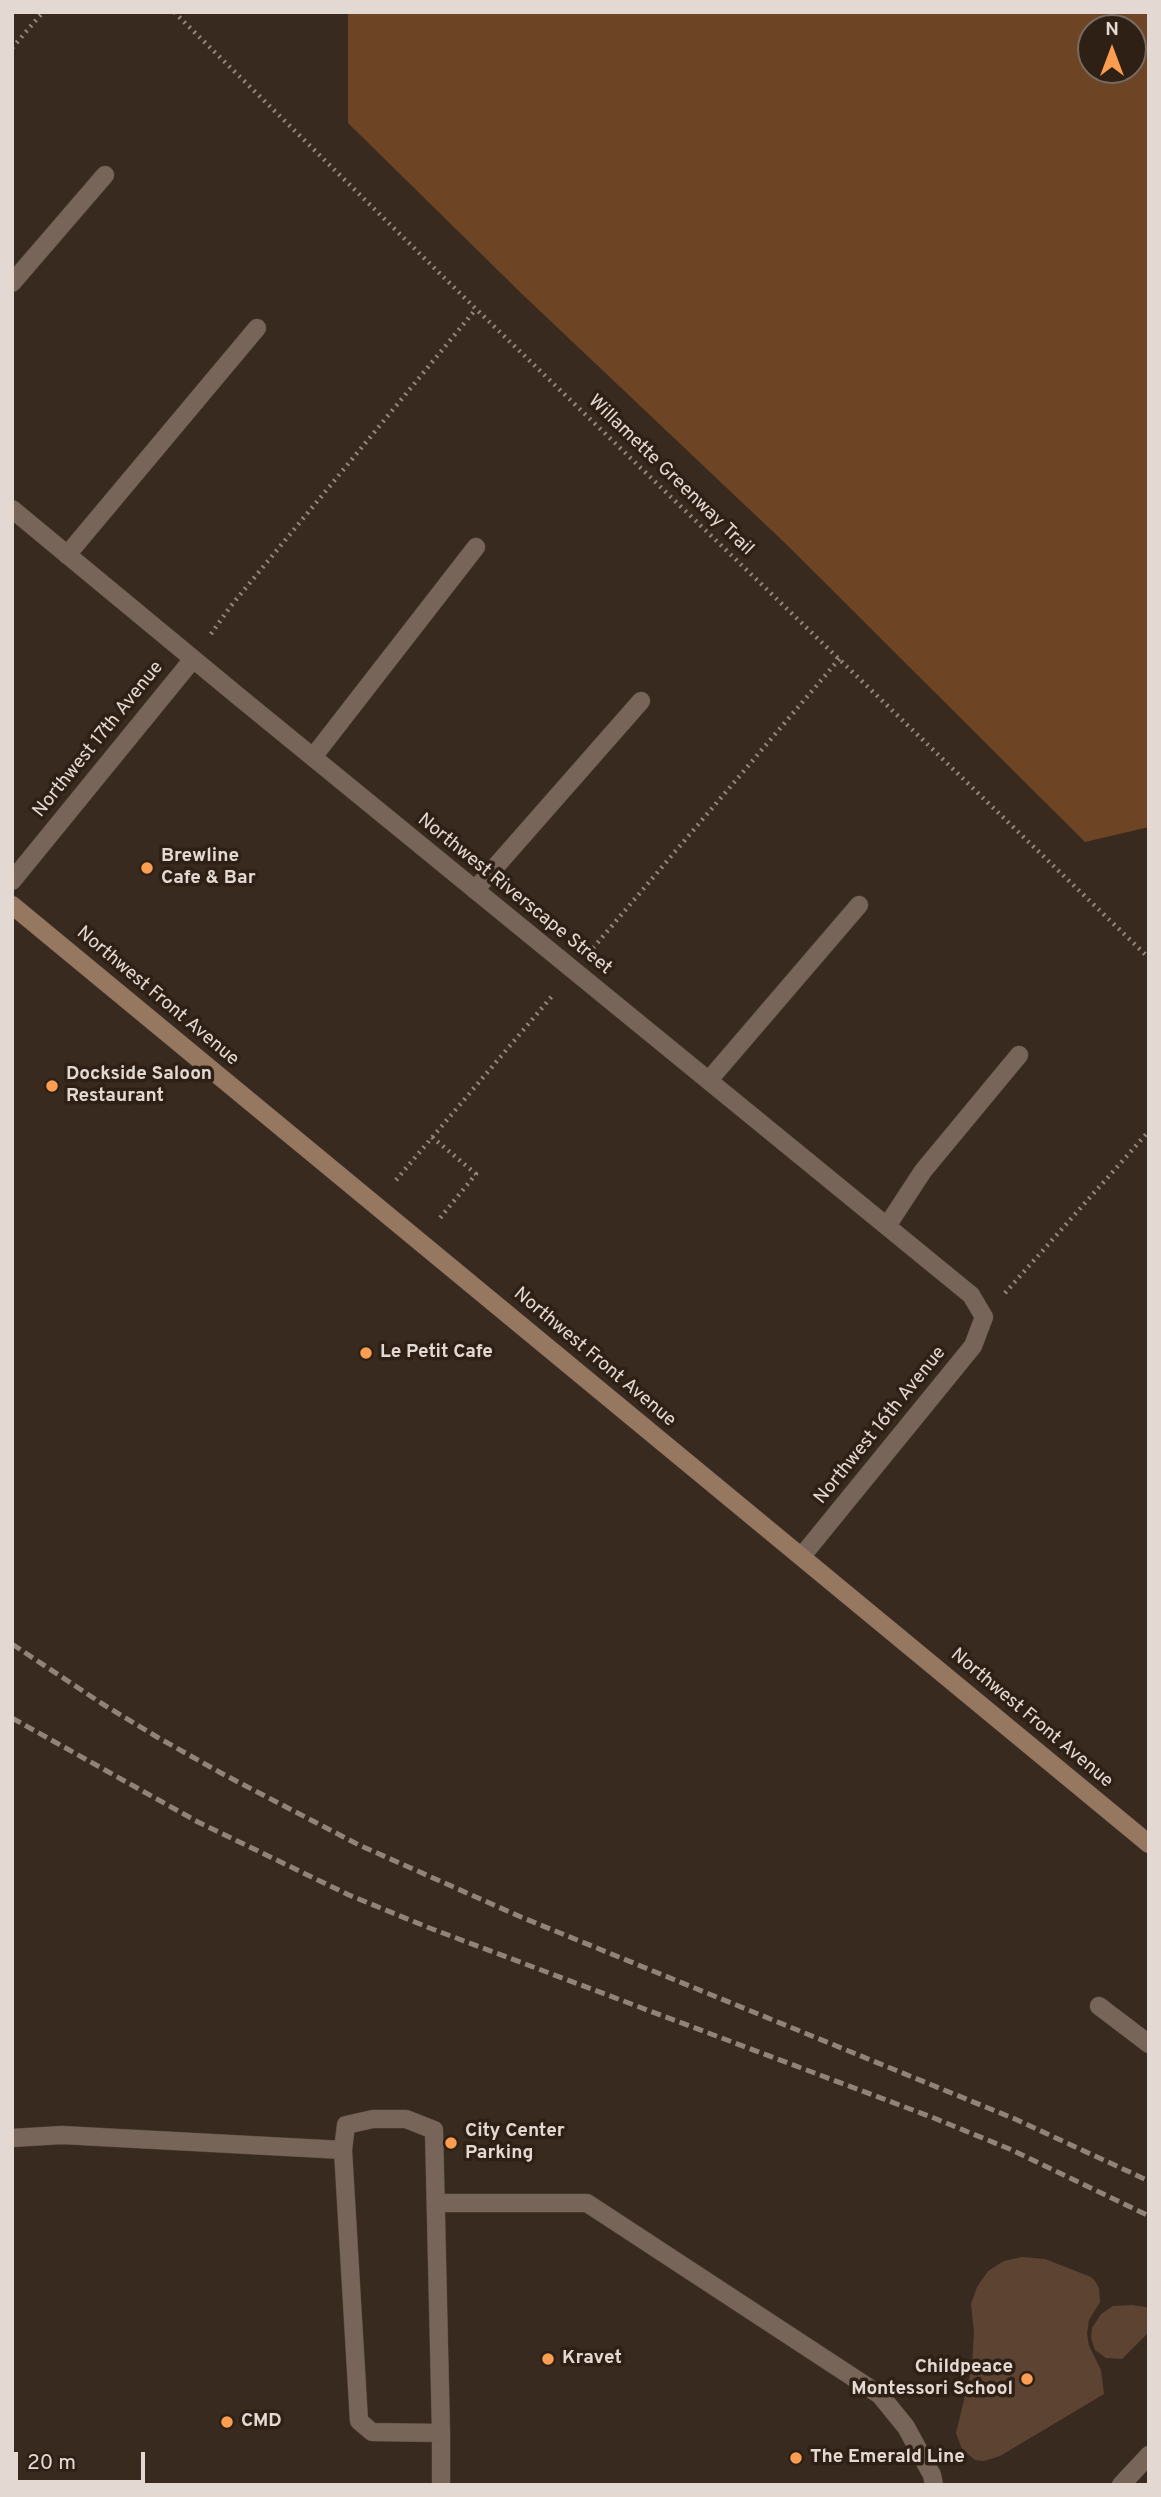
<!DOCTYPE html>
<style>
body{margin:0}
#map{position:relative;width:1161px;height:2497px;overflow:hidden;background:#392a1f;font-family:Overpass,sans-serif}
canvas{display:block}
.frame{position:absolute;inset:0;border:14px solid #e3d9d2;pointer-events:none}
.north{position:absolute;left:1077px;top:14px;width:70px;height:70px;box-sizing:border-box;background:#2f2015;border:2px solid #776a61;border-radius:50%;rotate:0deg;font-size:19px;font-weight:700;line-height:28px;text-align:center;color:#e3d9d2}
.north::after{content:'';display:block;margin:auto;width:24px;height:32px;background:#fb9e51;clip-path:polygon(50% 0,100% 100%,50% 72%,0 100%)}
.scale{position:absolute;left:14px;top:2452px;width:131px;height:32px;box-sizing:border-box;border:4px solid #e3d9d2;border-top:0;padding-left:9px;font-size:21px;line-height:24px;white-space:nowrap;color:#e3d9d2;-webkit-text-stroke:5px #2f2015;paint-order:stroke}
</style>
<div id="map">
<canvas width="1161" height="2497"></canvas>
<div class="frame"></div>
<div class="north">N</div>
<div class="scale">20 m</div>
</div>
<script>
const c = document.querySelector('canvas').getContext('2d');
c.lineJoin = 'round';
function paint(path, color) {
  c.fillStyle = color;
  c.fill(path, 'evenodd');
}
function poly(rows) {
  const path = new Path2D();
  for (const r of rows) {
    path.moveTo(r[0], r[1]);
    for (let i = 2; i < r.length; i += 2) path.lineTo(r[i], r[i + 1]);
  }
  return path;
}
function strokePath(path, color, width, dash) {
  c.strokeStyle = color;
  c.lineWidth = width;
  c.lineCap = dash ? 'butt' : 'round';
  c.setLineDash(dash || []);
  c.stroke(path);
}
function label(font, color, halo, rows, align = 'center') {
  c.font = font + ' Overpass,sans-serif';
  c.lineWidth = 7;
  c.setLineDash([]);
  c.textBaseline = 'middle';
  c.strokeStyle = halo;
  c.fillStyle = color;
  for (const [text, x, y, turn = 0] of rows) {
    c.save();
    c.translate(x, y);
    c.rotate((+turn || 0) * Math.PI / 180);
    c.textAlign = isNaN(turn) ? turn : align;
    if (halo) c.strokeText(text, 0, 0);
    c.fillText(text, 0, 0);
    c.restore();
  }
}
const green = poly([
 [1022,2257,1045,2259,1091,2277,1095,2281,1099,2288,1100,2302,1089,2320,1087,2333,1089,2346,1101,2370,1104,2394,1000,2456,984,2461,975,2460,962,2449,956,2433,972,2367,974,2331,971,2304,977,2287,988,2271,1004,2261],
 [1132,2305,1146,2307,1149,2310,1149,2332,1122,2359,1106,2358,1095,2350,1091,2338,1092,2328,1101,2314,1113,2306]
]);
const water = poly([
 [348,12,1149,12,1149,827,1085,842,786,544,522,294,348,123],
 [1091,28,1133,28,1133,70,1091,70]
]);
const path = poly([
 [174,12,476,309,1149,958],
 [12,48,43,12],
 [211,634,230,607,476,309],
 [593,948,840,658],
 [432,1137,476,1174,440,1218],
 [396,1180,553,995],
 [1005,1293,1149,1131]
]);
const service = poly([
 [12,283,105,175],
 [67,555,257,328],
 [313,757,476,547],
 [475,890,641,701],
 [709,1080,859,905],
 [887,1226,923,1171,1019,1055],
 [1099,2006,1149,2044],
 [12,2138,62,2135,343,2150,346,2125,373,2119,406,2119,434,2130,441,2433,372,2432,359,2421,343,2150],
 [436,2203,587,2203,880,2395,906,2427,932,2475,934,2485],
 [441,2433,441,2485]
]);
const minor = poly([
 [12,509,238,696,971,1295,984,1317,973,1346,802,1556],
 [12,881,193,659]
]);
const tertiary = poly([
 [1121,2485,1149,2455]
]);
const secondary = poly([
 [12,905,1149,1844]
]);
const rail = poly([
 [12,1644,101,1703,157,1737,221,1773,359,1845,521,1917,1015,2119,1149,2181],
 [12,1718,198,1822,349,1895,427,1927,934,2118,1012,2150,1149,2216]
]);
const markers = [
 [147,868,7,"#fb9e51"],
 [52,1086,7,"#fb9e51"],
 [366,1353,7,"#fb9e51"],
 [451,2143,7,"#fb9e51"],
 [548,2359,7,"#fb9e51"],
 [1027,2379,7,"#fb9e51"],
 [227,2422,7,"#fb9e51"],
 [796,2458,7,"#fb9e51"]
];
const streetNames = [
 ["Willamette Greenway Trail",670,476,44],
 ["Northwest 17th Avenue",99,740,-51],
 ["Northwest Riverscape Street",514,895,39],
 ["Northwest Front Avenue",157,997,40],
 ["Northwest Front Avenue",594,1358,40],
 ["Northwest 16th Avenue",881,1426,-51],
 ["Northwest Front Avenue",1031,1719,40]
];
const poiNames = [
 ["Brewline",161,857],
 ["Cafe & Bar",161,879],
 ["Dockside Saloon",66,1075],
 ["Restaurant",66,1097],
 ["Le Petit Cafe",380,1353],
 ["City Center",465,2132],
 ["Parking",465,2154],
 ["Kravet",562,2359],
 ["Childpeace",1013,2368,"right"],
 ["Montessori School",1013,2390,"right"],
 ["CMD",241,2422],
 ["The Emerald Line",810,2458]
];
paint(green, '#5d4432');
paint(water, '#6d4525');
strokePath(service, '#53463d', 19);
strokePath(minor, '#53463d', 19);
strokePath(tertiary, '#53463d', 19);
strokePath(secondary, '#53463d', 19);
strokePath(path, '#92867d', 4.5, [2, 5]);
strokePath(service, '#766558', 18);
strokePath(minor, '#766558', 18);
strokePath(tertiary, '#766558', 18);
strokePath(secondary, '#967760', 18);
strokePath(rail, '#8f837a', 5, [10, 5]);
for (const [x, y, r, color] of markers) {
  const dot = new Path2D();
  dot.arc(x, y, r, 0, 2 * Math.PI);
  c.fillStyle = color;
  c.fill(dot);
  strokePath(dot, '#2f2015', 2.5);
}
label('19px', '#e3d9d2', '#2f2015', streetNames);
label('bold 19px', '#e3d9d2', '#2f2015', poiNames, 'left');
</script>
